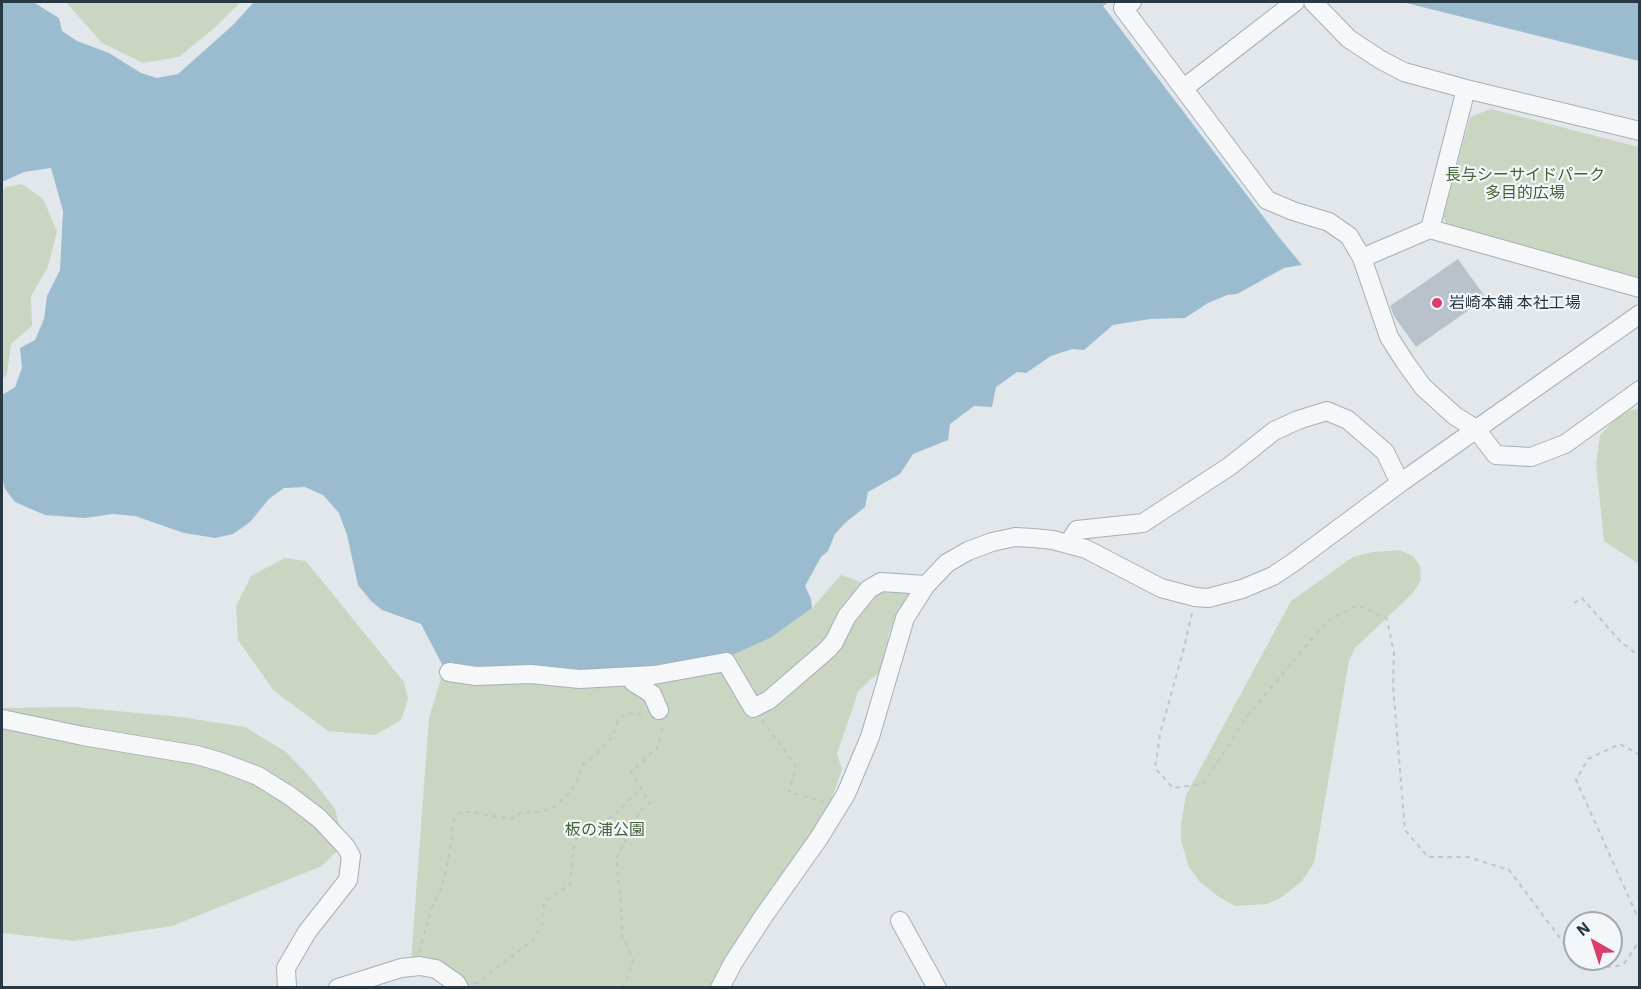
<!DOCTYPE html>
<meta charset="utf-8">
<style>
body{margin:0}
#map{position:relative;width:1641px;height:989px;overflow:hidden;background:#e2e7ec;font-family:"IBM Plex Sans",sans-serif}
canvas{display:block}
.frame{position:absolute;inset:0;border:3px solid #283845;pointer-events:none}
.north{position:absolute;left:1563px;top:911px;width:60px;height:60px;box-sizing:border-box;background:#f2f6f9;border:2px solid #a1aab1;border-radius:50%;rotate:321deg;font-size:16px;font-weight:700;line-height:24px;text-align:center;color:#283845}
.north::after{content:'';display:block;margin:auto;width:21px;height:27px;background:#d93e6f;clip-path:polygon(50% 0,100% 100%,50% 72%,0 100%)}
</style>
<div id="map">
<canvas width="1641" height="989"></canvas>
<div class="frame"></div>
<div class="north">N</div>
</div>
<script>
const c = document.querySelector('canvas').getContext('2d');
c.lineJoin = 'round';
function paint(path, color) {
  c.fillStyle = color;
  c.fill(path, 'evenodd');
}
function poly(rows) {
  const path = new Path2D();
  for (const r of rows) {
    path.moveTo(r[0], r[1]);
    for (let i = 2; i < r.length; i += 2) path.lineTo(r[i], r[i + 1]);
  }
  return path;
}
function strokePath(path, color, width, dash) {
  c.strokeStyle = color;
  c.lineWidth = width;
  c.lineCap = dash ? 'butt' : 'round';
  c.setLineDash(dash || []);
  c.stroke(path);
}
function label(font, color, halo, rows, align = 'center') {
  c.font = font + ' "IBM Plex Sans","Noto Sans JP",sans-serif';
  c.lineWidth = 4.5;
  c.setLineDash([]);
  c.textBaseline = 'middle';
  c.strokeStyle = halo;
  c.fillStyle = color;
  for (const [text, x, y, turn = 0] of rows) {
    c.save();
    c.translate(x, y);
    c.rotate((+turn || 0) * Math.PI / 180);
    c.textAlign = isNaN(turn) ? turn : align;
    if (halo) c.strokeText(text, 0, 0);
    c.fillText(text, 0, 0);
    c.restore();
  }
}
const green = poly([
 [66,2,241,2,212,30,179,57,143,63,102,43],
 [1491,109,1639,147,1639,279,1451,232,1443,217,1470,117],
 [22,184,43,199,57,231,48,267,31,296,32,326,11,344,7,375,2,379,2,191,6,187],
 [1639,409,1639,564,1604,541,1596,464,1600,435,1623,411],
 [1399,550,1413,556,1420,566,1421,580,1413,593,1355,648,1349,661,1314,863,1302,881,1282,897,1267,904,1235,906,1219,897,1200,882,1189,867,1181,841,1181,824,1186,795,1291,601,1353,557,1373,552],
 [285,558,306,561,404,682,408,699,401,720,375,735,328,731,274,691,238,640,236,606,251,576],
 [841,575,872,586,914,589,909,598,899,609,888,636,889,646,883,670,871,679,858,692,837,754,842,769,830,803,813,830,802,852,716,987,465,987,411,961,429,718,444,668,812,608],
 [73,707,181,717,245,727,286,752,311,778,335,809,344,844,322,866,172,926,74,941,2,933,2,708]
]);
const water = poly([
 [2,2,33,2,59,18,62,31,77,41,109,53,141,73,157,78,178,74,233,25,254,2,1109,2,1103,6,1278,236,1302,265,1284,268,1237,294,1227,295,1208,303,1185,318,1150,319,1113,325,1084,350,1072,349,1051,356,1026,373,1017,372,996,387,992,407,974,406,950,424,948,440,913,454,900,474,868,492,865,507,845,523,835,534,828,551,821,557,805,586,811,599,812,608,770,638,732,655,702,662,639,671,444,668,421,624,382,610,371,601,358,585,347,535,339,513,323,495,305,487,284,488,269,499,250,522,233,534,215,538,184,533,135,516,113,514,85,518,45,515,15,502,5,489,2,477,2,395,15,387,22,368,20,348,35,340,44,319,47,296,60,270,63,211,51,168,24,172,2,182],
 [1402,2,1639,2,1639,61]
]);
const building = poly([
 [1458,259,1486,298,1416,347,1394,316,1390,306]
]);
const path = poly([
 [1574,603,1582,598,1620,641,1640,657],
 [1192,613,1184,648,1160,734,1155,768,1173,788,1203,784,1249,714,1326,622,1358,605,1387,619,1394,653,1393,685,1405,830,1428,857,1468,857,1509,870,1575,958],
 [762,720,796,766,789,792,824,802],
 [1640,755,1620,744,1588,759,1576,780,1639,920,1640,926],
 [419,952,432,907,438,896,444,879,451,845,453,821,459,813,470,812,512,819,520,813,542,812,554,807,570,793,577,781,582,765,597,754,612,737,619,719,626,713,643,715],
 [1576,959,1585,970,1623,965,1640,940],
 [474,983,477,983,534,939,543,922,544,903,552,896,570,884,574,845,582,828,589,821,598,824,613,816,641,788],
 [622,988,629,975,633,959,622,936,621,903,616,859,640,811,650,803,631,772,657,748,664,724]
]);
const minor = poly([
 [1132,2,1123,8,1267,200,1293,211,1329,222,1349,236,1362,258,1389,337,1405,362,1423,387,1455,416,1476,429,1496,455,1531,457,1565,444,1640,390],
 [1313,2,1349,39,1381,60,1404,72,1466,89,1640,131],
 [1184,88,1295,2],
 [1430,229,1466,89],
 [1362,258,1430,229,1640,288],
 [1068,544,1077,530,1143,523,1230,466,1274,431,1298,420,1327,411,1348,420,1385,452,1400,483],
 [449,672,476,676,531,674,579,679,654,675,726,662,753,708,769,700,827,650,834,642,847,616,869,589,881,582,926,585],
 [645,678,633,682,652,694,659,710],
 [2,719,83,736,197,755,221,762,258,776,290,796,320,819,346,847,351,856,348,880,307,932,286,968,287,988],
 [900,921,937,988],
 [338,988,401,968,420,966,436,969,456,983,459,988],
 [720,988,733,963,763,917,819,838,846,794,870,737,905,618,926,585,947,563,968,551,992,542,1015,537,1033,538,1053,540,1086,549,1161,588,1195,597,1208,598,1242,589,1273,576,1294,562,1400,483,1640,314]
]);
const markers = [
 [1437,303,6,"#d93e6f"]
];
const parkNames = [
 ["長与シーサイドパーク",1525,175],
 ["多目的広場",1525,193],
 ["板の浦公園",605,830]
];
const poiNames = [
 ["岩崎本舗 本社工場",1449,303]
];
paint(green, '#cbd6c2');
paint(water, '#9bbcce');
paint(building, '#b9c1ca');
strokePath(minor, '#a6afb7', 20);
strokePath(path, '#c0c5ca', 2, [4.5, 4.5]);
strokePath(minor, '#f5f7f9', 18);
for (const [x, y, r, color] of markers) {
  const dot = new Path2D();
  dot.arc(x, y, r, 0, 2 * Math.PI);
  c.fillStyle = color;
  c.fill(dot);
  strokePath(dot, '#f2f6f9', 2);
}
label('16px', '#456235', '#f2f6f9', parkNames);
label('16px', '#283845', '#f2f6f9', poiNames, 'left');
</script>
